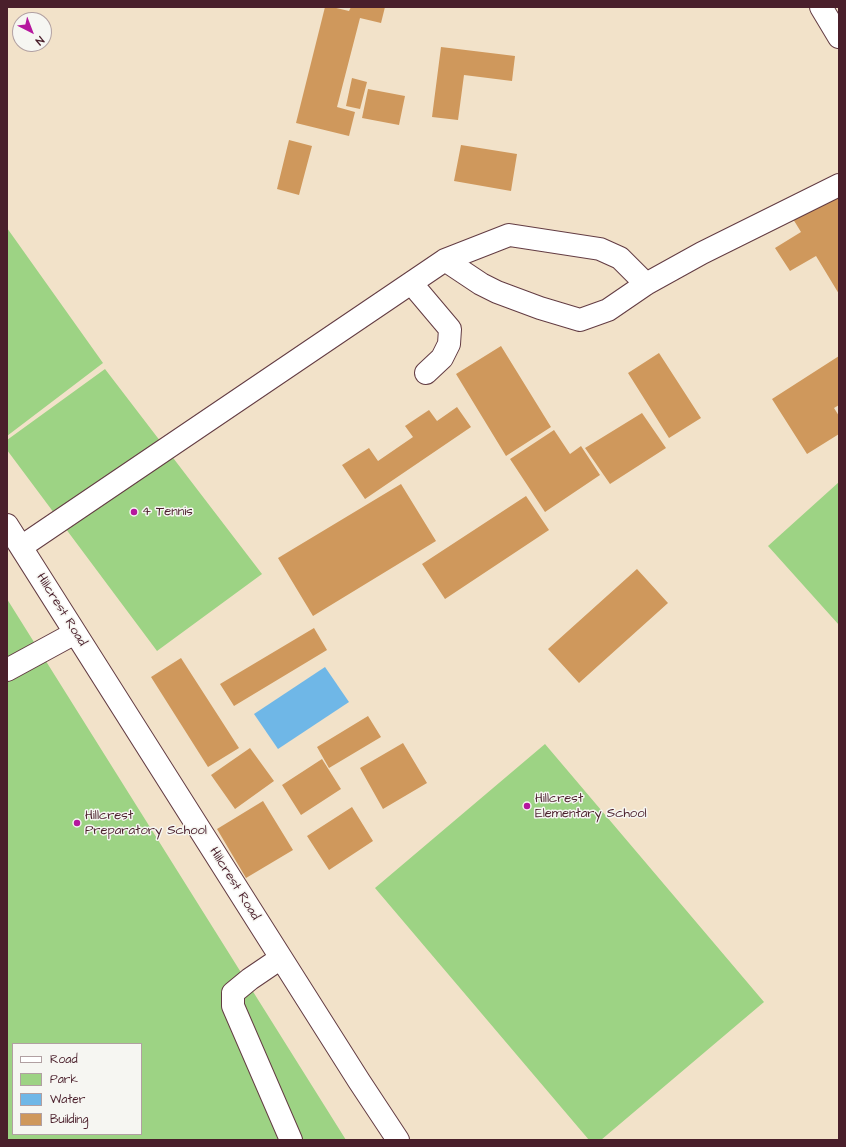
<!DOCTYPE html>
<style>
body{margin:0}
#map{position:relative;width:846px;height:1147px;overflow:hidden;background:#f2e2c9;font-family:"Architects Daughter",sans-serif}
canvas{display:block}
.frame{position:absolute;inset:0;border:8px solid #4a1f2b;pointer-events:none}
.legend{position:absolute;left:12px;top:1043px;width:130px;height:92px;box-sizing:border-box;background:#f6f6f2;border:1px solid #b1a0a2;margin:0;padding:5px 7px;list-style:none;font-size:12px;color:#4a1f2b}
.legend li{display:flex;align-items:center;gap:8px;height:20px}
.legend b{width:20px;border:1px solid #b1a0a2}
.north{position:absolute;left:12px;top:12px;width:40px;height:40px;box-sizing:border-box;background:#f6f6f2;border:1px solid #b1a0a2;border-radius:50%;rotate:138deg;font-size:11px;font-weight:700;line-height:16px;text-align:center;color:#4a1f2b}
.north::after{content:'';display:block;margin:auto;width:14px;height:18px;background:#b5179e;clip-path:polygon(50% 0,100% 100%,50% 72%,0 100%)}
</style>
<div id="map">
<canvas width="846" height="1147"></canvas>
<div class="frame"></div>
<ul class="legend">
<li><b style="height:5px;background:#fff"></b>Road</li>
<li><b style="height:11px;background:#9dd384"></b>Park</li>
<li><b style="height:11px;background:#6fb7e7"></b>Water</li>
<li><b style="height:11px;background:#cf985c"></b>Building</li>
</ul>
<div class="north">N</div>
</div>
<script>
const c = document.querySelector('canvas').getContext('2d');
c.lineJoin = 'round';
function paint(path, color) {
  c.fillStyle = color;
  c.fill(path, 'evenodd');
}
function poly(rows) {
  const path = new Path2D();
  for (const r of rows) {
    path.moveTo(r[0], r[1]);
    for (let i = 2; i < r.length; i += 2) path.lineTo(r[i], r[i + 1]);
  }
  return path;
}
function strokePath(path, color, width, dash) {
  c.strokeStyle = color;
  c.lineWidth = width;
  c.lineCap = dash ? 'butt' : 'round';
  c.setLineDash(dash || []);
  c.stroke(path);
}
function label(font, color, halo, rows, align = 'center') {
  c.font = font + ' "Architects Daughter",sans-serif';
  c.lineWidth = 3;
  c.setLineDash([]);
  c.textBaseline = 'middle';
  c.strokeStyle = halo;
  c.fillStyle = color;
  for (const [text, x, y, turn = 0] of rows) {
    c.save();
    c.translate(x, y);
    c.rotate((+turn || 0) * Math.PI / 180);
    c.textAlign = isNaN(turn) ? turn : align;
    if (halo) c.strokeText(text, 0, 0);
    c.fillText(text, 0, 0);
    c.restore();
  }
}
const green = poly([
 [7,228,103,363,7,436],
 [105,369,262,574,157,651,7,450,7,440],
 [839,482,839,625,768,546],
 [7,599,346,1140,7,1140],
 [13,1044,141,1044,141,1134,13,1134],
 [545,744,764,1002,601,1140,589,1140,375,888]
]);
const water = poly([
 [325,667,349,702,278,749,254,714]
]);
const building = poly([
 [325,7,332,7,349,11,351,7,385,7,381,23,360,18,337,107,355,112,349,136,296,123],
 [441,47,515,56,512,81,464,75,458,120,432,117],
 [352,78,367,82,360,109,346,106],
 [368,89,405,96,399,125,362,118],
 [289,140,312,146,299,195,277,189],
 [461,145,517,154,511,191,454,181],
 [839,192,839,294,816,256,790,271,775,248,801,232,793,219],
 [501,346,551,427,506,456,456,374],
 [659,353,701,418,669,438,628,373],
 [839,356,839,405,834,408,839,416,839,434,807,454,772,399],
 [457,407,471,427,365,499,342,465,369,448,378,461,413,437,405,426,429,410,437,421],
 [642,413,666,448,610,484,585,448],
 [554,430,570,454,581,446,600,475,545,512,510,459],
 [401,484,436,541,313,616,278,558],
 [526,496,549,530,445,599,422,564],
 [637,569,668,603,579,683,548,649],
 [314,628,327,650,234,706,220,684],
 [181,658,239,748,208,767,151,677],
 [368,716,381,737,329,768,317,747],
 [403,743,427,783,383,809,360,768],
 [250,748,274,781,235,809,211,775],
 [322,759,341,789,301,815,282,785],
 [263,801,293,850,246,878,217,829],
 [352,807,373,841,329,870,307,836]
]);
const minor = poly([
 [821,7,839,37],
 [445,260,481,284,497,292,540,308,580,320,608,310,646,284,702,253,839,185],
 [412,284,450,329,449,344,442,358,426,373],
 [7,525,359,1081,398,1140],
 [21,547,445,260,509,235,600,249,620,258,646,284],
 [7,670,75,633],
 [281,958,250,979,233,993,233,1006,291,1140]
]);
const markers = [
 [134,512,4,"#b5179e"],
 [527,806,4,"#b5179e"],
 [77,823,4,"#b5179e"]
];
const poiNames = [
 ["4 Tennis",142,512],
 ["Hillcrest",535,799],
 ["Elementary School",535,814],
 ["Hillcrest",85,816],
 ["Preparatory School",85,831]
];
const streetNames = [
 ["Hillcrest Road",61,610,58],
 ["Hillcrest Road",234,884,58]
];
paint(green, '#9dd384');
paint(water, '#6fb7e7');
paint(building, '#cf985c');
strokePath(minor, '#633c43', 24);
strokePath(minor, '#fff', 22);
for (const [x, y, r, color] of markers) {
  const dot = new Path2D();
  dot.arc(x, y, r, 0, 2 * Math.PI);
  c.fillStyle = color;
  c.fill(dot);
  strokePath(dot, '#f6f6f2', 1.5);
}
label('13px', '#4a1f2b', '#f6f6f2', poiNames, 'left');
label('13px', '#4a1f2b', '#f6f6f2', streetNames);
</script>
